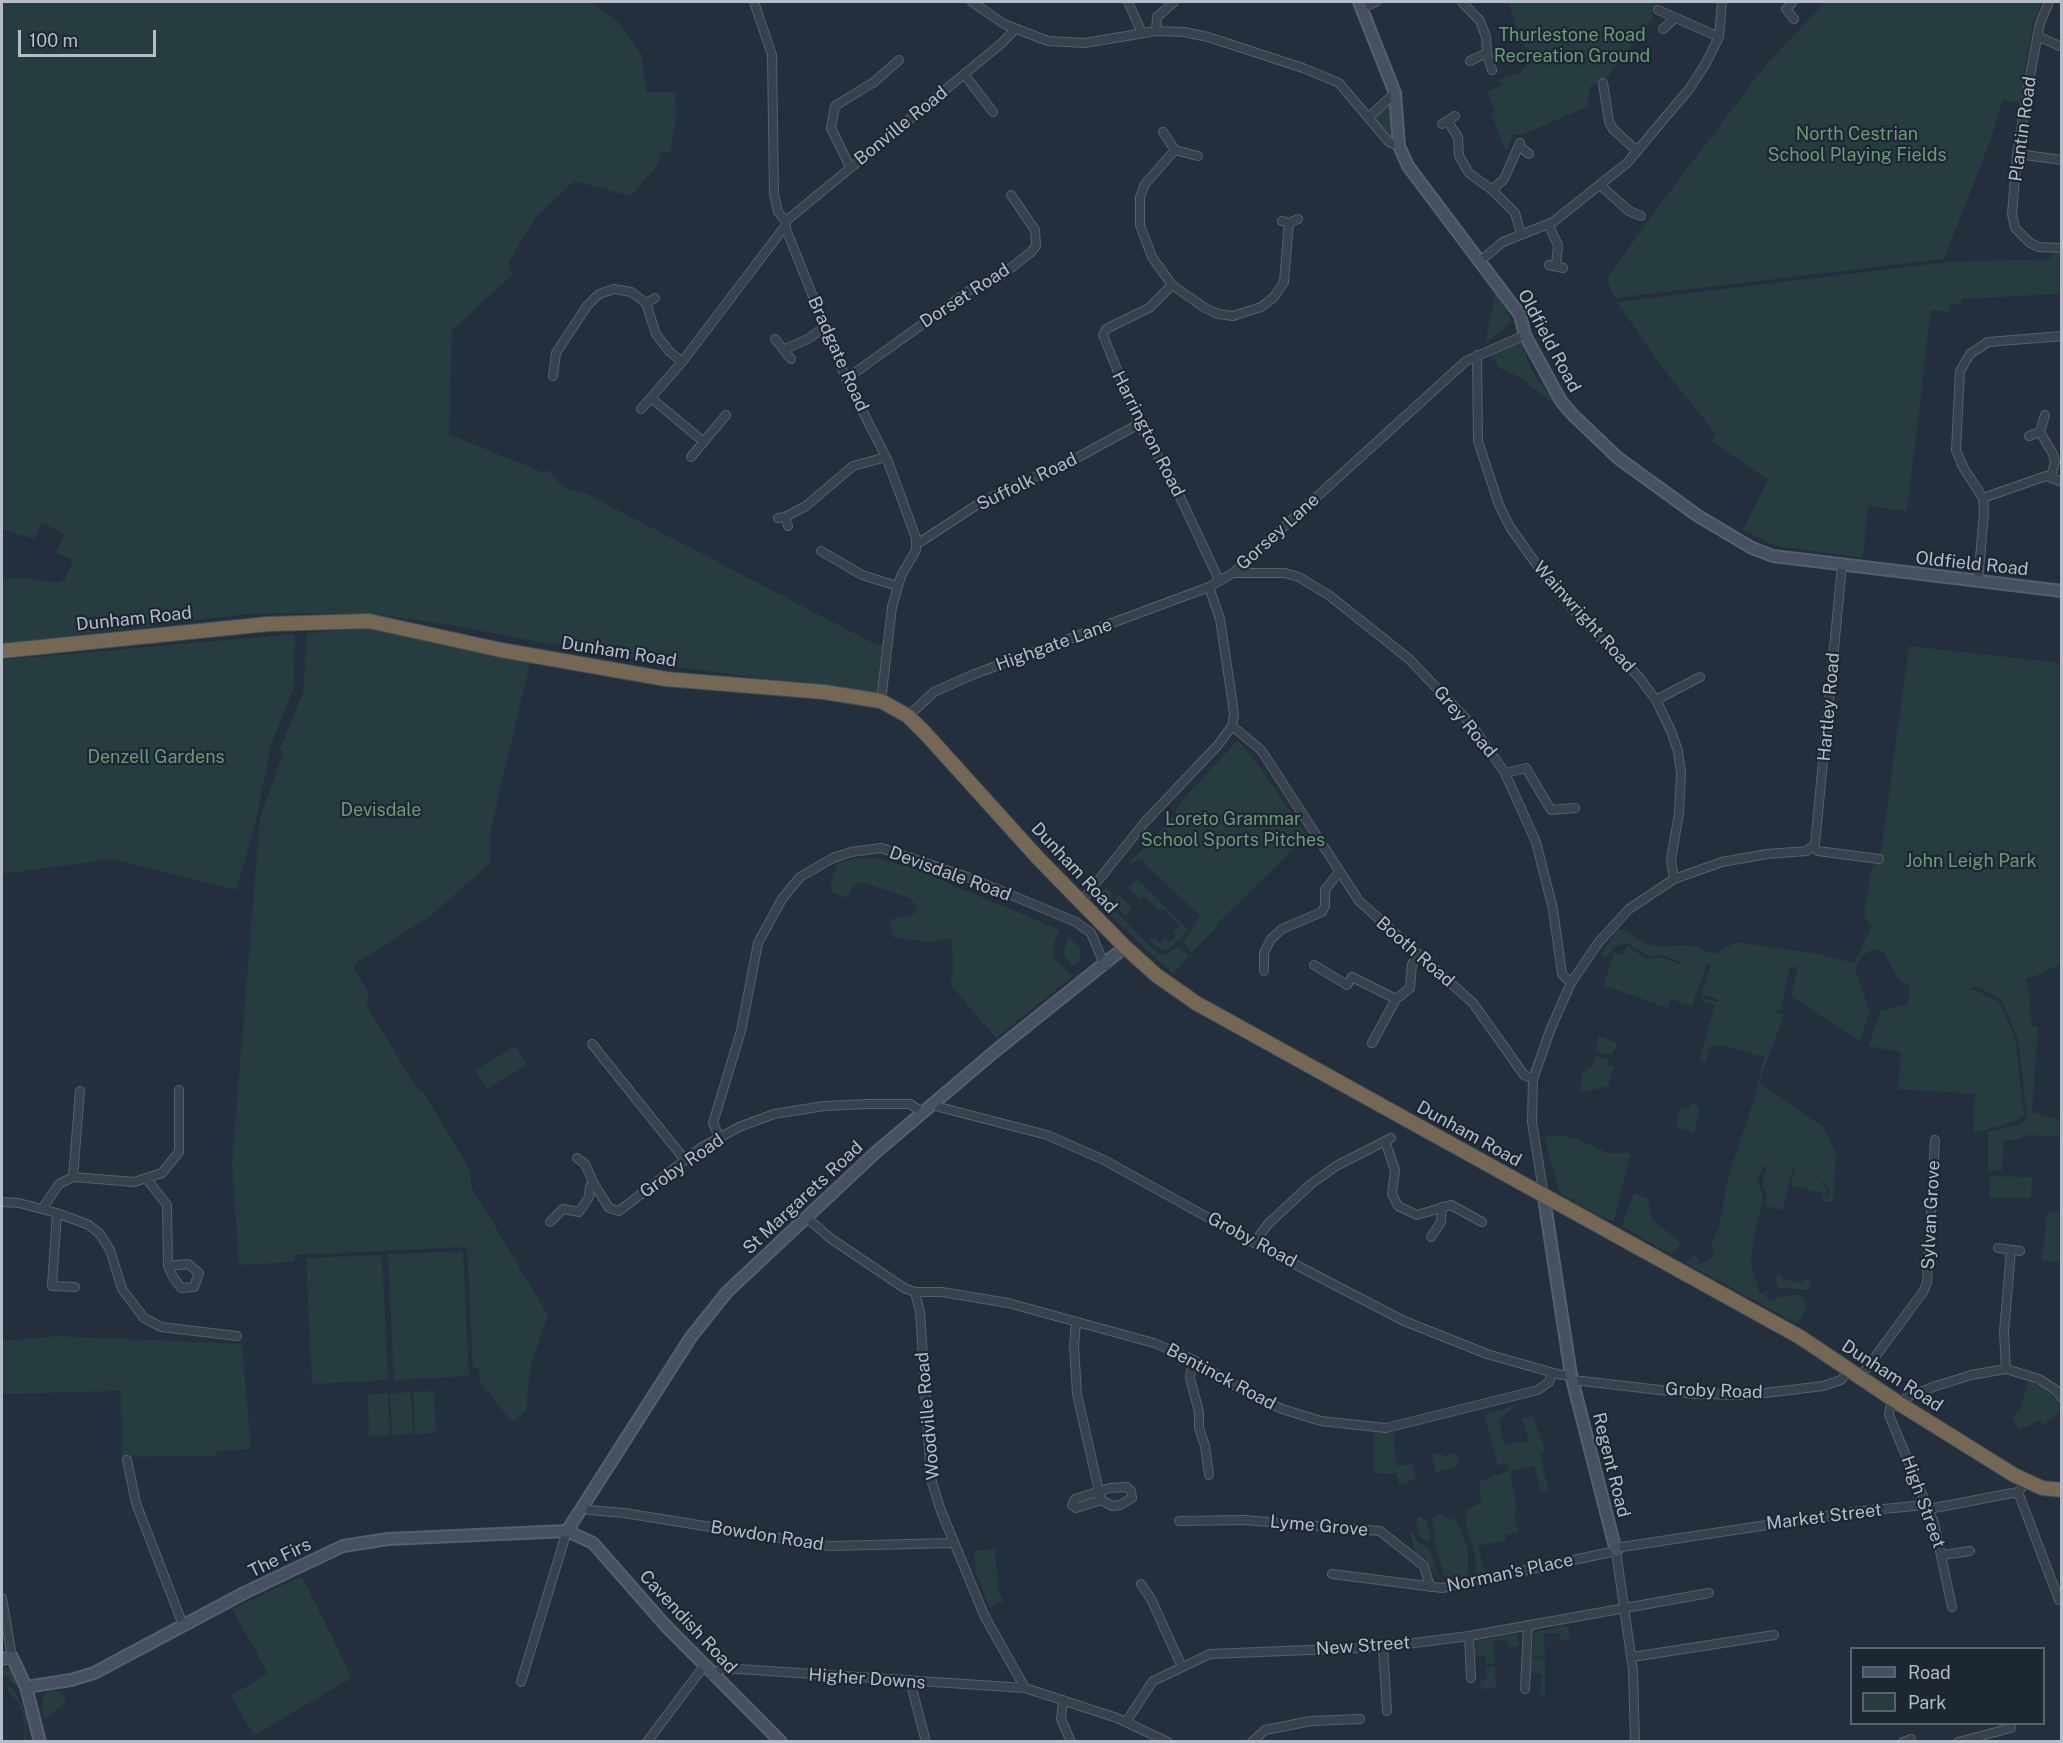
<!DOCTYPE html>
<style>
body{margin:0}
#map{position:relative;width:2063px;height:1743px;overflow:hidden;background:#242f3e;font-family:"Public Sans",sans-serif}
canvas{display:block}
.frame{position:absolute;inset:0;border:3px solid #b4bcc9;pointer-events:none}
.legend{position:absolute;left:1850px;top:1647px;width:195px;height:78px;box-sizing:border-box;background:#1d2633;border:2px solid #59626f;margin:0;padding:8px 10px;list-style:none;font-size:18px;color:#b4bcc9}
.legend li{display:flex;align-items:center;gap:12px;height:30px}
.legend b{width:30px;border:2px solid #59626f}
.scale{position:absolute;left:18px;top:30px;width:138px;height:27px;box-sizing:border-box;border:3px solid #b4bcc9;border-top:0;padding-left:8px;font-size:18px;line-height:21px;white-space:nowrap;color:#b4bcc9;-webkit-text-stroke:4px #1d2633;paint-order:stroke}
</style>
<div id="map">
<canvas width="2063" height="1743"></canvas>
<div class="frame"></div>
<ul class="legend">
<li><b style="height:8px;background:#465061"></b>Road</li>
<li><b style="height:16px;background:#263c3f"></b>Park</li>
</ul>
<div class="scale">100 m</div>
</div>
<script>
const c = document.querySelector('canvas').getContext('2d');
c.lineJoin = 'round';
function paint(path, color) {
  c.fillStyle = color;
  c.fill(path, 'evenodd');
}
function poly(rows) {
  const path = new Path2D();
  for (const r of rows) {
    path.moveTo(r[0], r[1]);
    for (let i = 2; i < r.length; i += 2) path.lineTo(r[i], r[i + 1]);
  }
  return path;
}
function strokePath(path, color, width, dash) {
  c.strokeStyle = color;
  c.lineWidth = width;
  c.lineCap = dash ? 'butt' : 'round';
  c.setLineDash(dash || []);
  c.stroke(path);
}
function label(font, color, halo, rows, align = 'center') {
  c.font = font + ' "Public Sans",sans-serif';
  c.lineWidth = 4.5;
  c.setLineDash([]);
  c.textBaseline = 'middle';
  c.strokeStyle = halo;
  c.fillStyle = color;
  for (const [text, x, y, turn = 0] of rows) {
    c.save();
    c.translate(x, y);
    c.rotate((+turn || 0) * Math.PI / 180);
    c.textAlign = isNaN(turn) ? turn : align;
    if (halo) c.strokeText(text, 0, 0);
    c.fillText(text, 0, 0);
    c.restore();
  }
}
const green = poly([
 [2,2,592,2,619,23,642,55,646,92,675,92,676,117,670,153,662,151,657,166,631,196,574,181,536,217,509,262,512,275,452,330,449,434,544,473,547,469,564,488,587,494,877,645,883,645,877,694,663,665,461,627,375,614,256,613,2,644,2,579,26,578,58,583,65,579,73,561,56,552,65,534,42,523,34,539,2,529],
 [1508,2,1659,2,1652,8,1653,17,1604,82,1590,86,1587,107,1521,135,1513,135,1506,152,1491,114,1495,112,1487,92,1501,85,1498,80,1520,73,1529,62,1528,51,1521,40],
 [1825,2,2042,2,2033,21,2020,103,2003,100,2001,105,1991,139,1944,259,1614,298,1607,279,1647,222,1764,67],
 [1395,93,1399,146,1389,142,1369,117],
 [2053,254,2061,254,2061,294,1962,299,1961,304,1949,305,1949,312,1931,310,1907,511,1868,506,1863,558,1776,546,1743,530,1768,480,1712,441,1716,434,1660,365,1617,302,1947,262,2049,259],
 [1496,292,1512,322,1485,343],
 [1518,333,1531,369,1557,406,1516,375,1501,369,1489,354],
 [372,627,530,662,490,833,490,863,429,917,355,964,354,969,369,994,366,1005,419,1091,422,1090,471,1172,471,1186,548,1315,530,1368,526,1411,512,1422,480,1382,479,1368,473,1368,467,1247,295,1255,294,1262,239,1265,232,1163,260,818,284,751,279,751,303,693,307,635,309,633],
 [295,634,293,690,271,745,255,825,236,890,111,859,2,874,2,660],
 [1909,646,2061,663,2061,964,2026,980,2029,990,2031,1026,2038,1027,2032,1112,2061,1120,2061,1137,2028,1135,2016,1140,2004,1140,2002,1171,1988,1170,1988,1132,2020,1124,2027,1116,2018,1038,2001,1000,1977,986,1968,990,1976,990,1999,1002,2015,1037,2024,1115,2015,1122,1973,1133,1975,1094,1898,1089,1901,1052,1868,1046,1881,1011,1908,1004,1910,986,1899,980,1883,951,1873,949,1862,956,1855,968,1870,1012,1860,1041,1791,996,1798,968,1790,966,1781,1009,1774,1012,1784,1015,1759,1083,1823,1127,1836,1153,1833,1202,1822,1201,1823,1196,1828,1196,1830,1191,1813,1169,1827,1190,1827,1194,1791,1186,1795,1169,1793,1169,1783,1210,1766,1206,1767,1195,1762,1186,1767,1163,1757,1178,1763,1198,1754,1238,1751,1264,1759,1292,1763,1294,1768,1290,1765,1296,1768,1299,1774,1302,1777,1297,1798,1295,1804,1299,1807,1308,1798,1324,1686,1263,1695,1254,1700,1264,1713,1256,1712,1242,1719,1228,1728,1177,1755,1097,1764,1057,1719,1045,1717,1047,1709,1046,1706,1062,1699,1060,1715,1005,1702,1001,1703,998,1717,1002,1718,999,1701,994,1711,965,1707,964,1692,1006,1671,999,1668,1008,1603,985,1615,952,1623,955,1627,945,1646,959,1660,957,1680,964,1681,962,1660,955,1648,956,1627,943,1614,947,1607,957,1600,956,1619,928,1647,944,1658,946,1690,945,1715,954,1736,942,1812,953,1854,963,1872,926,1865,919,1864,912,1872,867,1878,863,1882,845],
 [1238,740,1262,770,1307,836,1216,925,1217,927,1192,953,1183,942,1200,916,1141,860,1128,864,1175,815,1177,806],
 [859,858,879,859,910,867,1060,930,1054,941,1054,958,1073,976,996,1038,950,984,953,970,952,938,933,942,894,938,889,920,916,913,917,907,910,898,861,882,854,886,846,898,833,893,830,888,837,862],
 [1137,879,1187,928,1185,934,1168,950,1158,948,1150,941,1154,937,1160,943,1165,938,1169,942,1176,935,1173,932,1179,925,1164,909,1161,912,1145,896,1140,899,1128,887],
 [1106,887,1112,894,1111,902,1114,910,1157,953,1167,954,1178,947,1189,956,1173,974,1098,904,1096,899],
 [1118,894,1132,908,1126,916,1115,906,1115,900],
 [1069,937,1080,949,1080,960,1072,966,1063,953],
 [1598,1036,1618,1043,1612,1055,1596,1051],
 [515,1046,527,1064,487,1089,475,1071],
 [1595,1056,1609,1060,1607,1066,1614,1067,1608,1086,1580,1093,1582,1073,1593,1066],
 [1692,1103,1695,1103,1699,1109,1695,1130,1692,1132,1679,1128,1676,1124,1681,1107,1689,1109],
 [1562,1135,1578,1139,1608,1153,1631,1153,1614,1222,1574,1203,1575,1200,1566,1197,1559,1191,1544,1137],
 [1990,1176,2032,1177,2031,1198,1989,1197],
 [1634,1193,1648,1199,1652,1219,1681,1243,1671,1255,1622,1226],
 [2061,1212,2061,1263,2042,1260,2047,1213],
 [463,1251,469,1376,394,1380,388,1254],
 [382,1255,388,1380,312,1384,306,1258],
 [1779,1273,1781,1278,1803,1283,1805,1277,1811,1284,1809,1290,1778,1288,1775,1281],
 [58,1336,242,1344,251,1449,216,1451,216,1456,122,1457,121,1391,2,1394,2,1341],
 [2028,1380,2049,1390,2061,1406,2061,1412,2043,1425,2039,1421,2018,1430,2012,1417,2021,1409],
 [434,1391,436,1433,415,1434,413,1392],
 [411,1392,413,1434,392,1435,390,1393],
 [388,1393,390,1435,369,1436,368,1394],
 [1516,1405,1499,1420,1504,1444,1529,1441,1522,1419,1533,1416,1545,1451,1540,1453,1549,1494,1541,1490,1534,1466,1510,1472,1517,1510,1514,1511,1518,1532,1505,1535,1506,1540,1478,1546,1485,1573,1476,1575,1475,1553,1466,1526,1467,1509,1481,1503,1479,1482,1509,1470,1507,1463,1498,1466,1485,1415],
 [1374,1432,1394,1433,1396,1466,1413,1464,1416,1479,1399,1485,1396,1474,1374,1473],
 [1440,1453,1445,1456,1456,1453,1459,1465,1436,1473,1432,1455],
 [1437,1514,1452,1520,1451,1515,1460,1528,1468,1551,1468,1575,1446,1581,1435,1544,1432,1518],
 [1419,1516,1426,1520,1431,1536,1429,1541,1422,1539,1418,1533,1416,1522],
 [1410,1531,1412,1531,1418,1542,1429,1548,1439,1580,1426,1560,1415,1553],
 [995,1549,998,1592,1004,1601,989,1608,976,1572,974,1551],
 [302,1576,352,1678,254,1735,231,1696,268,1673,232,1609],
 [1564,1626,1569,1628,1570,1639,1560,1640,1559,1633,1544,1634,1545,1656,1532,1657,1535,1632],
 [1514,1634,1519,1638,1519,1646,1509,1647,1508,1640,1494,1641,1495,1663,1486,1664,1486,1656,1475,1655,1477,1641],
 [1531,1659,1545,1659,1545,1696,1540,1696,1542,1674,1531,1673],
 [1495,1666,1496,1688,1481,1689,1480,1681,1487,1680,1486,1667],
 [2,1667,13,1671,24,1693,2,1673],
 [9,1686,17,1695,27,1718,26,1741,23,1741,26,1729,22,1719,25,1715,19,1707,21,1705,7,1691],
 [52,1691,63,1692,66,1702,44,1720,42,1701,47,1692]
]);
const street = poly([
 [754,2,772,55,774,194,778,212,786,221,786,229,846,379,887,459,916,538,916,550,901,576,892,607,881,701],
 [972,2,1004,24,1048,41,1085,43,1156,31,1184,32,1208,37,1303,68,1339,83,1389,142,1399,146],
 [1128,2,1142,33],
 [1462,2,1480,21,1486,37,1487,53,1492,70],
 [2049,2,2040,23,2030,76,2017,154,2012,214,2015,228,2030,243,2039,247,2062,248],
 [1792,3,1786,9,1794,19],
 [1362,8,1376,2],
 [1658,10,1719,37],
 [1663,29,1675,18],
 [1156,31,1157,17,1174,2],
 [2037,36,2062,47],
 [1470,61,1487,53],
 [964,74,993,112],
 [1603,83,1609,122,1613,129,1637,151],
 [1369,117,1395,93],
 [1448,122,1458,137,1459,156,1469,173,1492,190,1515,213,1521,234],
 [1442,124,1455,116],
 [1163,132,1175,150,1198,156],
 [1519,146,1529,154],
 [1175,150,1145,184,1140,197,1140,225,1152,257,1172,285,1205,308,1218,314,1233,316,1261,307,1274,297,1284,282,1289,223],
 [2017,154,2062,160],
 [850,167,831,128,835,106,874,82,899,60],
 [1600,185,1629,211,1641,216],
 [1492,190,1504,179,1520,143],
 [786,221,1002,43,1015,29],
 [1282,221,1289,223,1298,219],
 [1548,224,1558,245,1556,266],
 [1480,261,1503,242,1553,222,1627,163,1690,88,1705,65,1719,37,1722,2],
 [1549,265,1563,268],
 [1172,285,1149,308,1106,329,1103,335,1139,424,1173,482,1219,580],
 [646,303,655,298],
 [775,339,791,359],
 [785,349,808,339,824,327],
 [1477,355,1478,441,1499,505,1510,527,1544,575,1578,615,1638,676,1656,700,1671,731,1678,751,1681,773,1679,813,1671,860,1674,879],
 [553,376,556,353,587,306,599,294,614,289,631,292,646,303,656,334,669,351,682,362],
 [846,379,970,290,1002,275,1031,252,1036,246,1035,230,1011,195],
 [651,398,704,442],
 [641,409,682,362,786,225],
 [2045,415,2040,432,2053,454,2055,462,2051,476],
 [2029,436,2040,432],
 [691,457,726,415],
 [1983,498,2046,476,2062,482],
 [785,517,788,526],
 [778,518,785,517,806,506,853,466,886,457],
 [917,544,983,501,1073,460,1139,424],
 [821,551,862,575,897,586],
 [1233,573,1285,573,1299,577,1330,596,1409,659,1471,724,1505,773,1536,842,1553,909,1562,974,1571,983],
 [1978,582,1984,512,1983,498,1963,467,1956,450,1960,371,1970,354,1988,342,2062,336],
 [1656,700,1700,677],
 [908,716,934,692,972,675,1209,587,1233,573,1466,361,1525,335],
 [1232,726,1261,750,1359,901,1473,1003,1524,1075,1533,1079],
 [1505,773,1526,768,1551,810,1575,808],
 [1814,847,1818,851,1879,859],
 [1081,902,1145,822,1218,745,1232,726,1234,715,1232,699,1220,619,1209,587],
 [1314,965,1347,985,1352,977,1396,999],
 [1264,971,1264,953,1271,939,1282,929,1322,912,1325,906,1325,890,1339,872],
 [1372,1043,1396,999,1410,988,1412,964,1421,955],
 [592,1044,685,1160],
 [934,1103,939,1107,1047,1135,1104,1160,1254,1243,1404,1321,1487,1354,1561,1375,1571,1375],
 [719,1137,713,1123,741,1031,758,943,782,899,800,877,833,858,851,852,881,848,970,878,1076,922,1091,933,1105,966],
 [1385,1141,1395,1170,1392,1194,1398,1206,1417,1215,1451,1205,1482,1222],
 [577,1158,585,1164,594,1184],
 [73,1177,80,1091],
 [146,1178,167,1205,168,1266,172,1275,181,1288,194,1287,199,1273,188,1264,168,1266],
 [1544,1196,1532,1122,1533,1079,1551,1028,1571,983,1598,943,1629,909,1674,879,1722,862,1767,854,1807,851,1815,844,1842,566],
 [2,1202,19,1203,57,1213,89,1225,100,1234,110,1250,122,1289,144,1318,161,1327,237,1336],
 [42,1209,59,1184,73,1177,134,1182,162,1173,179,1152,179,1090],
 [57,1213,52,1286,75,1287],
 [806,1217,830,1238,904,1288,915,1292,942,1292,1008,1303,1154,1343,1192,1359,1246,1392,1282,1409,1321,1421,1386,1428,1538,1390,1549,1382,1552,1373],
 [550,1222,563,1209,579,1212,589,1197,590,1186,594,1184,609,1208,619,1211,702,1147,739,1127,774,1114,824,1106,869,1104,910,1104,922,1112],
 [1431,1237,1441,1222,1442,1207],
 [1254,1243,1268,1224,1311,1184,1336,1166,1391,1138],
 [1998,1248,2020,1251],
 [915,1292,920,1312,931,1479,941,1511,985,1617,1025,1688],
 [1076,1323,1074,1345,1077,1394,1101,1500],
 [1192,1359,1190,1378,1199,1412,1199,1428,1205,1446,1209,1475],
 [2006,1369,2004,1332,2011,1250],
 [1861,1376,1923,1292,1927,1283,1935,1140],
 [1573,1380,1695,1394,1748,1395,1823,1386,1841,1380,1850,1369],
 [1895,1401,1890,1408,1889,1415,1934,1523,1952,1607],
 [1900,1404,1907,1397,1933,1387,1971,1375,2006,1369,2039,1379,2056,1390,2062,1398],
 [127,1460,136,1503,183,1625],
 [1127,1487,1131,1491,1132,1498,1120,1505,1112,1506,1101,1500,1076,1508,1072,1505,1075,1499,1110,1488,1127,1487],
 [2018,1492,2059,1600,2062,1599],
 [583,1507,589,1510,624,1513,829,1546,953,1543],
 [1179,1521,1244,1520,1380,1531,1424,1566,1430,1587],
 [1615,1548,1853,1512,1924,1505,1934,1508,2018,1492,2027,1482],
 [1943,1555,1970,1551],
 [1332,1574,1442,1588,1616,1551,1633,1670,1635,1742],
 [1141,1584,1151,1599,1182,1667],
 [2,1598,12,1657],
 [1469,1636,1471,1678],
 [1383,1647,1387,1711],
 [1632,1657,1774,1635],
 [712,1675,723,1668,1025,1688,1117,1718,1168,1742],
 [910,1681,926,1742],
 [521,1682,567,1531],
 [1525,1689,1528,1625],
 [1063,1700,1061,1719,1071,1742],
 [1126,1722,1153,1681,1210,1654,1383,1647,1469,1636,1709,1593],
 [647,1742,704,1666],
 [1252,1742,1265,1730,1311,1721,1360,1719],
 [1903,1742,1911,1739],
 [1958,1742,2011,1728]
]);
const secondary = poly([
 [1359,2,1395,93,1399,146,1408,166,1520,315,1525,335,1561,401,1572,414,1618,458,1698,516,1752,548,1773,556,2062,591],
 [1544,1198,1571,1375,1616,1551],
 [567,1531,691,1337,727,1292,875,1153,994,1052,1125,947],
 [2,1659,12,1657,26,1687,40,1742],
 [26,1687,71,1680,94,1673,246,1592,343,1546,388,1539,567,1531,593,1543,665,1625,781,1742]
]);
const highway = poly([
 [2,651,268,624,369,621,501,650,666,679,824,692,881,701,908,716,925,733,1038,858,1125,947,1156,975,1196,1003,1800,1337,1900,1404,2014,1475,2042,1488,2062,1490]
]);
const parkNames = [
 ["Thurlestone Road",1572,35],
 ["Recreation Ground",1572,56],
 ["North Cestrian",1857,134],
 ["School Playing Fields",1857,155],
 ["Denzell Gardens",156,757],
 ["Devisdale",381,810],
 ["Loreto Grammar",1233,819],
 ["School Sports Pitches",1233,840],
 ["John Leigh Park",1971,861]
];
const streetNames = [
 ["Bonville Road",901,126,-39],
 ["Plantin Road",2023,129,-82],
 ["Dorset Road",965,296,-33],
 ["Oldfield Road",1549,341,62],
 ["Bradgate Road",838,354,66],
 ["Harrington Road",1148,434,63],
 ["Suffolk Road",1027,482,-26],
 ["Gorsey Lane",1278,532,-42],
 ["Oldfield Road",1972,564,6],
 ["Wainwright Road",1584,617,48],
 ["Dunham Road",134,619,-6],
 ["Highgate Lane",1054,645,-20],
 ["Dunham Road",619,652,9],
 ["Hartley Road",1829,707,-85],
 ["Grey Road",1465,722,50],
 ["Dunham Road",1074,868,47],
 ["Devisdale Road",950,874,20],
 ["Booth Road",1415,952,41],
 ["Dunham Road",1469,1134,29],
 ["Groby Road",682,1166,-35],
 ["St Margarets Road",803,1198,-43],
 ["Sylvan Grove",1931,1215,-87],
 ["Groby Road",1252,1240,28],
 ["Dunham Road",1892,1376,33],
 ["Bentinck Road",1221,1377,28],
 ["Groby Road",1714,1391,2],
 ["Woodville Road",928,1416,-95],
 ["Regent Road",1611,1465,76],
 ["High Street",1923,1502,70],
 ["Market Street",1824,1517,-7],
 ["Lyme Grove",1319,1526,5],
 ["Bowdon Road",767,1536,9],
 ["The Firs",280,1558,-26],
 ["Norman's Place",1510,1573,-12],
 ["Cavendish Road",688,1622,47],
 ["New Street",1363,1646,-4],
 ["Higher Downs",867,1679,4]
];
paint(green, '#263c3f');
strokePath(street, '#565f6c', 10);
strokePath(secondary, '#565f6c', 14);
strokePath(highway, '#434c59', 16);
strokePath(street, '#38414e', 8);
strokePath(secondary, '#465061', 10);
strokePath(highway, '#746855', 14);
label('18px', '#6b9a76', '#1d2633', parkNames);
label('18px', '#b4bcc9', '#1d2633', streetNames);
</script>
